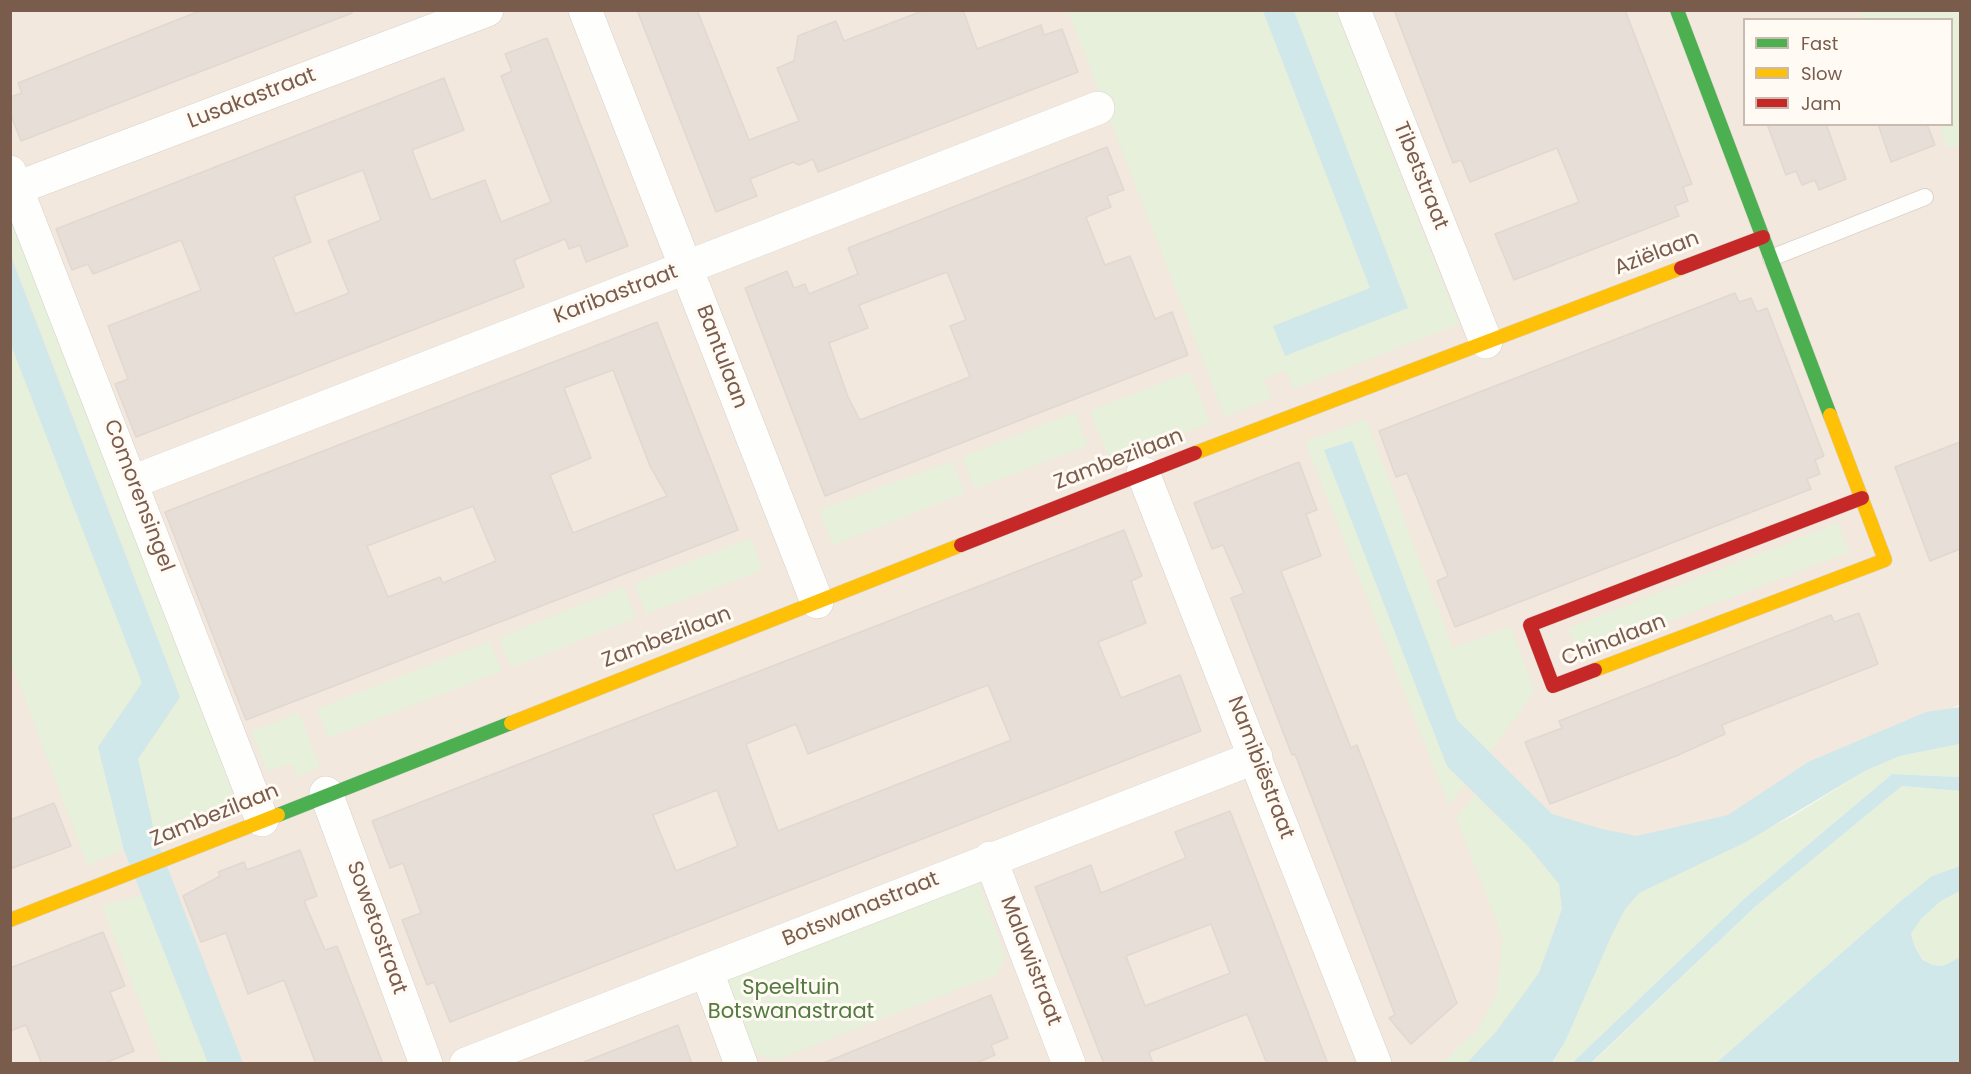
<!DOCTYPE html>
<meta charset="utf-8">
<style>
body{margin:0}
#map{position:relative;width:1971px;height:1074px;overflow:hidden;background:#f9f5f0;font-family:Poppins,sans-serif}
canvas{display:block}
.frame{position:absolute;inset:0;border:12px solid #7a5c4d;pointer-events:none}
.legend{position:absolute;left:1743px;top:18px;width:210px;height:108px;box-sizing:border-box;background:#fffaf3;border:2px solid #cabbb1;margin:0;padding:8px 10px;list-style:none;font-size:18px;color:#7a5c4d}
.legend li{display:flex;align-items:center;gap:12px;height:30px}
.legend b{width:30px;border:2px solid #cabbb1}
</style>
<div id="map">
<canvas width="1971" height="1074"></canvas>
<div class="frame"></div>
<ul class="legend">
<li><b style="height:8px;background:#4caf50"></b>Fast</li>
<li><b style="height:8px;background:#ffc107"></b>Slow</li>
<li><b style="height:8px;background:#c62828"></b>Jam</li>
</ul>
</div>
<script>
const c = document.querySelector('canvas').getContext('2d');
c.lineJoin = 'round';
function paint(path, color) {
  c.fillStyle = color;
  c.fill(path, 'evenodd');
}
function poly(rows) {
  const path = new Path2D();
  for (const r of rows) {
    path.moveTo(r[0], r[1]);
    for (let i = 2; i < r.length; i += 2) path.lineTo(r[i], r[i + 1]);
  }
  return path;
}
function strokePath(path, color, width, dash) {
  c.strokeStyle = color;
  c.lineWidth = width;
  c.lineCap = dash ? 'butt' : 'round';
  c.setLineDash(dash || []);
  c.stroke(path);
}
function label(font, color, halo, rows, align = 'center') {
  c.font = font + ' Poppins,sans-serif';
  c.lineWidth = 6;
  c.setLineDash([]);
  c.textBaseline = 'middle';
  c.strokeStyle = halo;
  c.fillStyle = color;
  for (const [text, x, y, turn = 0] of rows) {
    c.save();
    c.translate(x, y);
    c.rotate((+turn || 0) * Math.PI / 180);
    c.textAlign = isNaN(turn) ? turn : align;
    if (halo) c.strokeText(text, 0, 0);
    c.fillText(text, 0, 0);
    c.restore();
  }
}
const residential = poly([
 [10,11,1960,11,1960,704,1796,790,1501,1063,11,1063],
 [1744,20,1952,20,1952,124,1744,124]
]);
const green = poly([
 [1068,11,1263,11,1370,288,1273,326,1408,308,1294,11,1336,11,1459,324,1293,389,1285,371,1264,379,1272,398,1225,417],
 [1858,11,1960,11,1960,145,1948,149,1939,125,1952,124,1952,20,1861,19],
 [10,197,247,796,155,835,138,759,180,697,11,254],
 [11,345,142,683,98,748,124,850,87,865,11,662],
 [1190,372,1210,423,1110,462,1090,411],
 [1075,412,1088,445,975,489,962,457],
 [1366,419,1453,648,1510,626,1535,691,1490,753,1457,720,1352,442,1325,450,1447,766,1465,785,1449,806,1305,442],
 [952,461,965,493,833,545,819,510],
 [1838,523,1849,552,1579,656,1568,628],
 [751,538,763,570,646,614,634,584],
 [624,587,636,618,511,668,499,638],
 [490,641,502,671,328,738,317,709],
 [299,713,320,767,297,777,291,763,267,772,251,731],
 [1960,744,1960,777,1892,774,1746,897,1572,1063,1552,1064,1565,1042,1613,932,1625,909,1639,893,1793,816,1865,771,1900,756],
 [1902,786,1960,791,1960,866,1932,876,1903,899,1716,1063,1591,1064,1756,906],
 [1475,795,1528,846,1559,884,1562,909,1539,973,1496,1032,1467,1063,1440,1064,1478,1029,1496,996,1503,939,1456,817],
 [977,879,1006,957,998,974,776,1060,754,1052,724,974],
 [1960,891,1960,957,1943,966,1933,965,1924,960,1915,947,1911,934,1921,919,1941,901],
 [142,895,208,1063,163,1063,102,906]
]);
const water = poly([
 [1263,11,1294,11,1408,308,1285,356,1273,326,1370,288],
 [10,254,180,697,138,759,155,835,243,1063,208,1063,124,850,98,747,142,683,11,345],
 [1352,441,1457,720,1552,814,1602,829,1637,836,1728,815,1808,762,1926,712,1960,707,1960,744,1900,756,1865,771,1746,842,1639,893,1625,909,1613,932,1565,1042,1552,1063,1467,1063,1496,1032,1539,973,1562,909,1559,884,1528,846,1447,766,1324,450],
 [1892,774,1960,777,1960,791,1902,786,1756,906,1591,1063,1572,1063,1746,897],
 [1960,866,1960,891,1941,901,1921,919,1911,934,1915,947,1923,960,1933,965,1943,966,1960,957,1960,1063,1716,1063,1903,899,1932,876]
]);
const building = poly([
 [202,10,352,10,352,13,21,141,10,113,10,97,22,93,18,83,202,10],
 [637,10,697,10,749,140,799,121,777,68,794,61,798,36,836,21,844,41,925,10,963,10,977,49,1041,25,1044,35,1062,29,1078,72,818,172,813,159,799,165,793,162,750,179,757,196,716,212,637,10],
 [1394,10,1625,10,1692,184,1683,187,1688,201,1675,206,1679,216,1514,280,1495,234,1579,202,1557,148,1470,182,1461,160,1453,163,1394,10],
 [547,38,628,246,586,262,580,245,569,249,565,239,514,260,524,287,136,437,115,384,128,379,108,326,201,290,181,240,93,274,88,264,72,270,56,229,444,78,464,130,412,150,431,200,485,180,501,222,551,202,501,76,512,71,505,54,547,38],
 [363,170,381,220,328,241,349,293,295,314,273,257,311,242,294,196,363,170],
 [1767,124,1826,124,1846,179,1819,190,1815,180,1802,185,1796,171,1786,175,1767,124],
 [1878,124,1927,124,1935,145,1891,162,1878,124],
 [1107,147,1124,190,1107,196,1111,207,1086,217,1105,265,1130,256,1155,319,1172,312,1188,355,825,496,745,288,787,271,794,288,805,284,809,294,858,274,848,248,1107,147],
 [947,272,966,320,950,326,970,377,860,420,848,397,829,343,868,328,859,305,947,272],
 [1735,293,1739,302,1751,298,1757,312,1767,308,1824,456,1815,460,1820,474,1807,479,1811,489,1455,627,1437,581,1448,576,1407,473,1396,477,1379,431,1735,293],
 [657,322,738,530,246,720,165,512,657,322],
 [613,370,650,466,667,496,573,533,550,475,591,458,564,388,613,370],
 [473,506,496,561,443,583,440,577,388,597,367,546,473,506],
 [1960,442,1960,549,1930,561,1895,467,1960,442],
 [1299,462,1317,510,1306,514,1321,556,1281,571,1351,748,1357,745,1457,1003,1411,1044,1389,1018,1395,1015,1295,754,1292,755,1231,598,1244,593,1223,545,1212,549,1194,503,1299,462],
 [1124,530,1142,576,1131,581,1146,623,1098,642,1121,698,1180,675,1201,731,450,1022,434,982,427,985,402,920,421,913,403,863,390,868,372,821,1124,530],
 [988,685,1011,740,778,831,746,744,796,724,808,754,988,685],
 [717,790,738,846,676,871,653,815,717,790],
 [1859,613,1878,664,1722,725,1725,734,1676,756,1550,804,1525,742,1562,728,1559,721,1831,615,1834,622,1859,613],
 [54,803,71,846,10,869,10,820,54,803],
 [1230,811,1328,1064,1267,1064,1247,1014,1149,1052,1153,1064,1104,1064,1035,887,1091,865,1101,893,1186,858,1175,832,1230,811],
 [1211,924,1230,973,1145,1006,1126,956,1211,924],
 [300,850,317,896,304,901,325,950,337,946,383,1064,316,1064,284,980,248,994,226,933,201,942,183,896,220,876,218,872,244,862,247,870,300,850],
 [103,932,125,986,110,992,134,1051,103,1064,42,1064,26,1025,10,1031,10,968,103,932],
 [991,995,1008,1038,991,1045,995,1055,974,1064,821,1064,991,995],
 [678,1025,692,1064,585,1064,584,1062,678,1025]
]);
const lane = poly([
 [1771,258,1925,197]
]);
const street = poly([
 [585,10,817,602],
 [1354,10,1486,342],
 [10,172,262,820],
 [17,188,487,10],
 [1143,473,1375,1064],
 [132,482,1098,108],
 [326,793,426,1064],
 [990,858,1069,1064],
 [707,972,741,1064],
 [466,1064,1256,757]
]);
const fast = poly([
 [1677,10,1830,415],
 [278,815,511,723]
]);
const slow = poly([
 [1195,453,1681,268],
 [1595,670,1885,560,1830,415],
 [511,723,961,545],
 [10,920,278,815]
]);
const jam = poly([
 [1681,268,1763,237],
 [961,545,1195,453],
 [1595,670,1553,686,1530,625,1862,498]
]);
const streetNames = [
 ["Lusakastraat",252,99,-21],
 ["Tibetstraat",1420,176,68],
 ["Aziëlaan",1657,254,-21],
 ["Karibastraat",616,295,-21],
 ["Bantulaan",721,357,69],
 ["Zambezilaan",1119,460,-21],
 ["Comorensingel",138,496,69],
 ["Zambezilaan",667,638,-21],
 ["Chinalaan",1614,641,-21],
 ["Namibiëstraat",1260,768,69],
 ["Zambezilaan",215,816,-22],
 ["Botswanastraat",861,910,-22],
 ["Sowetostraat",376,928,70],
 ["Malawistraat",1030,961,69]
];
const parkNames = [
 ["Speeltuin",791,989],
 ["Botswanastraat",791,1013]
];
paint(residential, '#f2e8de');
paint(green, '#e7f0db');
paint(water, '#d0e8ea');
paint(building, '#e6ded7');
strokePath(building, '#e2d8d2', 1.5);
strokePath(lane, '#d7d1cb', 18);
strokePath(street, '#d7d1cb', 34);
strokePath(fast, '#d9d2cb', 15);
strokePath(slow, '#d9d2cb', 15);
strokePath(jam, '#d9d2cb', 15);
strokePath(lane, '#fefefd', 16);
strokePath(street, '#fefefd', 33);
strokePath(fast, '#4caf50', 14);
strokePath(slow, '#ffc107', 14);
strokePath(jam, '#c62828', 14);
label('21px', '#7a5c4d', '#fffaf3', streetNames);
label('21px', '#537a41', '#fffaf3', parkNames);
</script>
